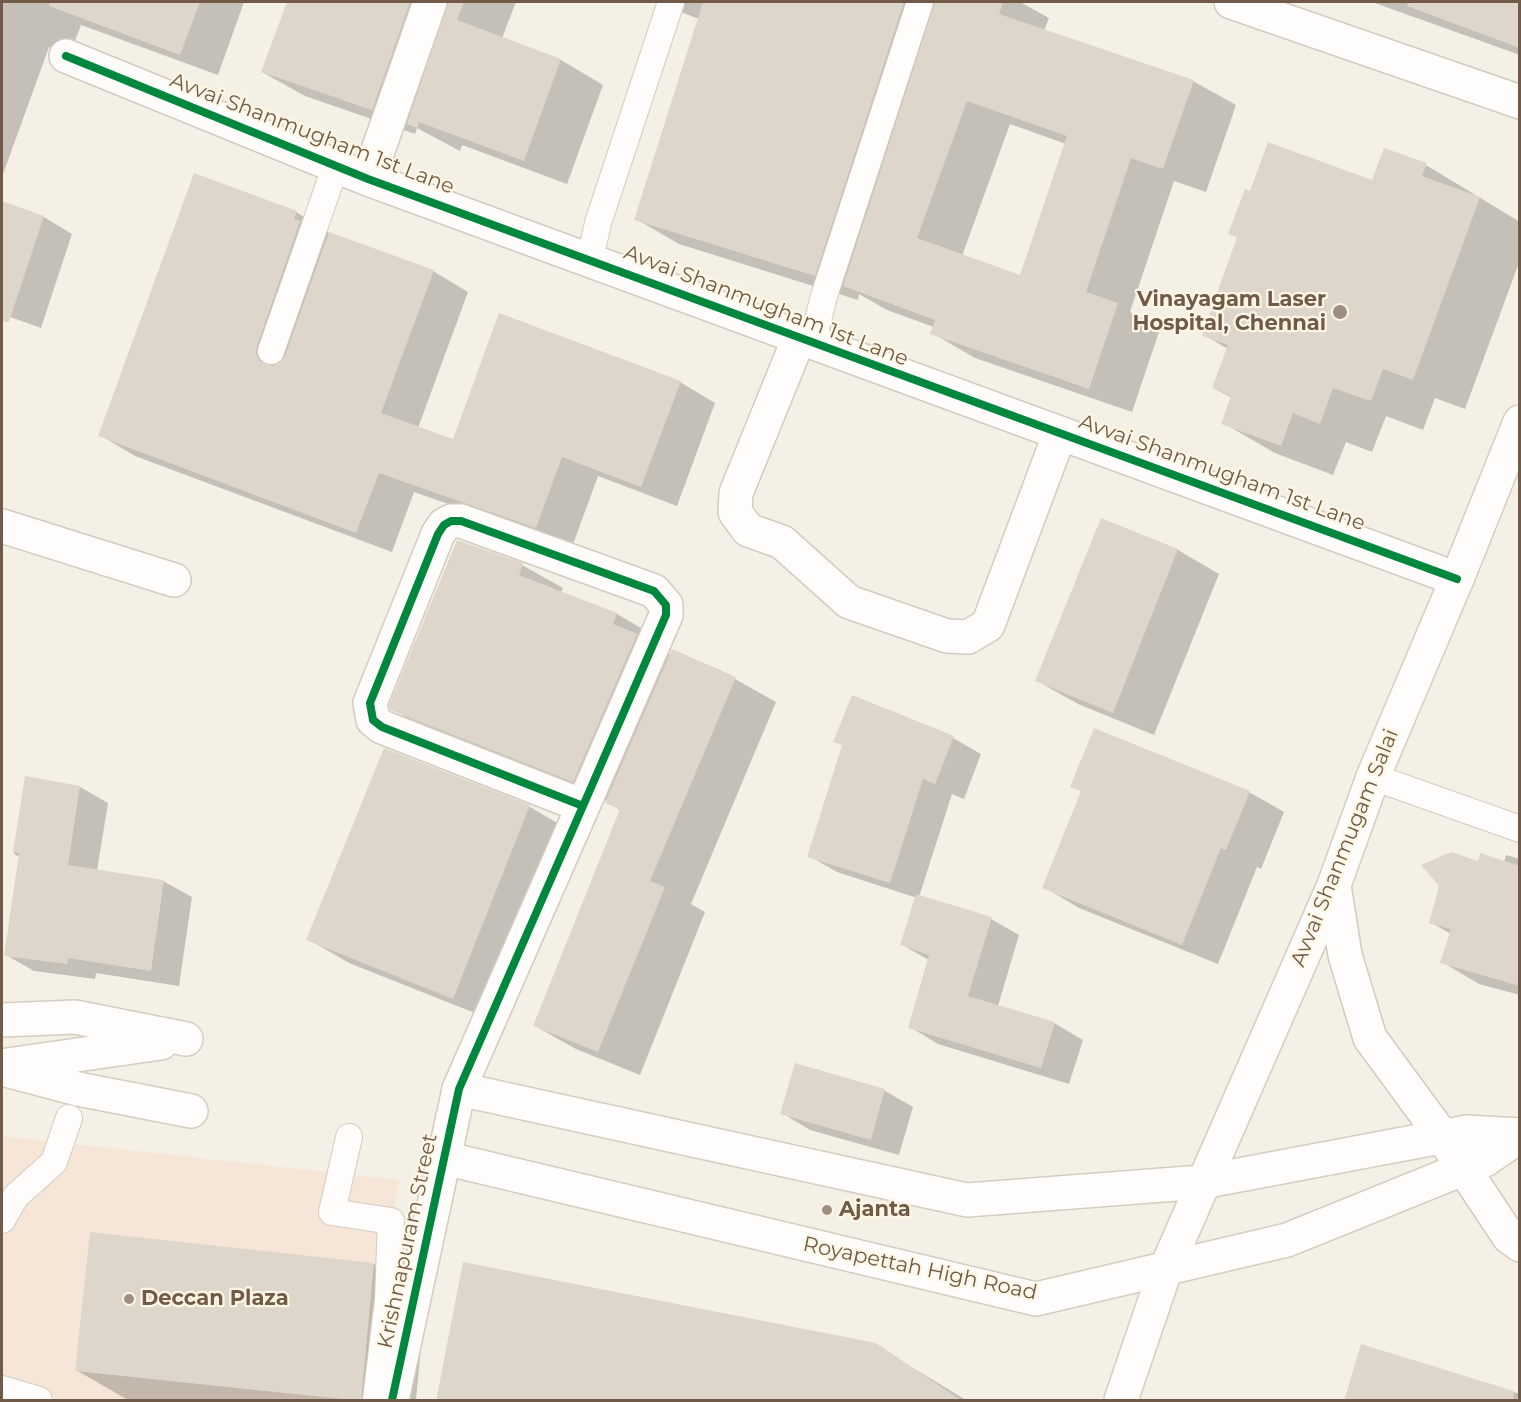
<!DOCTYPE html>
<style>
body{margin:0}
#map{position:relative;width:1521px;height:1402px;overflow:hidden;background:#f5f0e5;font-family:Montserrat,sans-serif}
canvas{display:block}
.frame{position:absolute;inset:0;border:3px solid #715a48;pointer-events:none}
</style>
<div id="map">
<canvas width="1521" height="1402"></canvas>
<div class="frame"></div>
</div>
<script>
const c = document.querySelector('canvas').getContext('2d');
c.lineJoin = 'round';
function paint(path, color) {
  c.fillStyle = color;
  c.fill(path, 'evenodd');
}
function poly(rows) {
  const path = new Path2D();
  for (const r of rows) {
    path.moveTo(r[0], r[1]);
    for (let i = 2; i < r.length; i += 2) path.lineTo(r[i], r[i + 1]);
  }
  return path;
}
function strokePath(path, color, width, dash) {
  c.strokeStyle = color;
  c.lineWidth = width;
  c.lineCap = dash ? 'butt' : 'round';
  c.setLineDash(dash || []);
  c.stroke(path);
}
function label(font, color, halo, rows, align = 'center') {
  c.font = font + ' Montserrat,sans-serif';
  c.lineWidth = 4.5;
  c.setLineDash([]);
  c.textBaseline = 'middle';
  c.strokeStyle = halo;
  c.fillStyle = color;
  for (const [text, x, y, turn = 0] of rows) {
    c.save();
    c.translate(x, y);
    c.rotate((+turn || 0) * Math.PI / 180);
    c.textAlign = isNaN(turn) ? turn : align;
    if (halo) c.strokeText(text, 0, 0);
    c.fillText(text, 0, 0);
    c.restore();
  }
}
const commercial = poly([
 [2,1136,399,1180,360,1400,2,1400]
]);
const shadow = poly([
 [2,2,244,2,218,75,81,25,70,54,49,47,2,177],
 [288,2,516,2,502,38,561,60,603,85,567,184,462,145,460,151,417,128,415,134,305,96,262,72],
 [655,2,1020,2,1049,18,1044,31,1193,81,1236,105,1206,192,1174,181,1130,312,1160,329,1132,412,975,358,932,333,934,327,887,310,859,294,858,300,679,244,636,219,699,19],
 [1010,124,1066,144,1021,277,962,256],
 [1372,2,1520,2,1520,55],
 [1385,150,1426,165,1520,222,1520,260,1465,409,1435,398,1423,430,1386,416,1372,452,1346,442,1333,475,1275,453,1223,423,1232,398,1213,388,1228,349,1204,335,1239,238,1230,233,1251,193,1373,182],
 [2,203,44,217,72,234,41,328,2,314],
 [296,212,331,234,433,271,468,292,418,428,454,441,680,382,715,403,677,506,598,476,572,547,414,492,392,552,135,456,100,435],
 [1102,520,1178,550,1219,574,1154,735,1078,704,1037,681],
 [522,565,563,588,561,593,617,614,658,638,655,646,670,655,672,651,735,679,776,702,691,904,705,912,640,1075,576,1049,535,1026,621,811,607,801,433,733,392,709],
 [953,738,981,754,964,799,952,794,919,897,991,919,1019,935,998,1006,1054,1023,1083,1040,1069,1084,938,1044,910,1027,929,960,902,945,917,898,837,872,809,856,844,746,835,741],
 [385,750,530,807,571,831,495,1021,349,963,308,939],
 [26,778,80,787,108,803,97,871,163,881,192,897,179,986,96,973,95,979,34,971,6,955,20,857,14,854],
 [1072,786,1249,792,1284,812,1261,869,1257,867,1218,964,1079,908,1044,887,1083,792],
 [1506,855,1520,859,1520,995,1479,984,1442,962,1451,934,1430,922,1479,863,1504,862],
 [796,1065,885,1091,913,1107,899,1155,810,1130,782,1113],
 [92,1234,374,1264,426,1295,416,1400,128,1400,76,1370],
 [875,1345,966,1400,438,1400],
 [1362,1346,1520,1394,1520,1400,1345,1400]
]);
const building = poly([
 [49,2,200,2,180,55,49,6],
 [287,2,410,2,372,110,261,72],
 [448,2,464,2,457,20,561,59,524,161,419,122,417,128,407,124],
 [703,2,904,2,815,276,634,220],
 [935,2,1003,2,999,14,1194,80,1163,169,1131,158,1086,292,1118,303,1089,389,930,334,935,320,843,286],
 [967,101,1067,136,1020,275,917,238],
 [1408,2,1520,2,1520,48,1407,6],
 [1268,142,1372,180,1384,148,1427,163,1422,176,1480,197,1413,380,1383,369,1371,401,1333,388,1320,424,1293,413,1281,446,1221,424,1231,396,1212,388,1228,345,1202,336,1237,237,1228,234,1245,189,1250,191],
 [194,173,297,211,294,219,300,221,257,346,256,354,260,361,273,366,285,356,329,232,434,270,381,413,453,439,499,313,681,381,641,487,562,457,536,528,379,473,356,533,98,436],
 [2,201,44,216,9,322,2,321],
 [1101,518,1178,549,1113,713,1035,681],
 [457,540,523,563,519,575,617,613,613,624,637,634,573,782,390,710,389,705],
 [672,649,736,677,650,881,665,887,598,1052,533,1026,620,809,605,803],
 [852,695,954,736,935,784,923,779,890,883,807,857,842,745,833,742],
 [1094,728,1250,791,1226,850,1221,848,1182,945,1042,888,1081,791,1070,787],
 [384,748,530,805,453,999,306,940],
 [25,776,80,786,68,865,164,880,151,971,68,958,67,964,4,956,19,853,13,852],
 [1451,852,1478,861,1480,853,1520,866,1520,986,1440,963,1451,929,1429,923,1439,886,1421,865],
 [916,894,992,917,968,996,1055,1022,1041,1068,908,1028,929,955,900,945],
 [795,1063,885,1089,871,1140,780,1114],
 [90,1232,374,1263,361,1401,75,1371],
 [463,1262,876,1343,962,1401,436,1401],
 [1361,1344,1514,1391,1513,1401,1344,1401]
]);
const lane = poly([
 [590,259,598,223,671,2],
 [812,344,824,296,920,2],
 [271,351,336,165],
 [1373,777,1520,829],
 [349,1137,332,1212,391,1221,388,1299],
 [2,1220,16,1196,54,1162,69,1118],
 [2,1389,39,1400],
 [376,1400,388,1299,405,1299]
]);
const street = poly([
 [1231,2,1520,102],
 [66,56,368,179,1457,579],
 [368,179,430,2],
 [799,338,736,493,735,512,748,530,782,542,849,602,947,636,968,637,988,625,1060,433],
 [2,526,174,580],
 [1334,885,1345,955,1370,1038,1442,1136,1509,1237,1520,1245],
 [392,1400,459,1089,583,806,666,615,666,605,654,591,461,521,451,521,444,525,438,534,370,703,373,720,382,727,583,806]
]);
const secondary = poly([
 [2,1020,75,1017,186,1039],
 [7,1065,161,1043],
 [2,1069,78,1089,191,1111],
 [459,1089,967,1200,1202,1182,1467,1132,1520,1135],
 [444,1158,1036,1299,1287,1240,1485,1160,1520,1136],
 [1121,1400,1165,1271,1334,885,1373,777,1457,579,1520,422]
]);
const cycleway = poly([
 [66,56,368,179,1457,579],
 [392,1400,459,1089,583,806,666,615,666,605,654,591,461,521,451,521,444,525,438,534,370,703,373,720,382,727,583,806]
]);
const markers = [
 [1340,312,8,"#9f8e7f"],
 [827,1210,6,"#9f8e7f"],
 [129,1299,6,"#9f8e7f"]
];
const streetNames = [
 ["Avvai Shanmugham 1st Lane",312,134,21],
 ["Avvai Shanmugham 1st Lane",766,306,21],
 ["Avvai Shanmugham 1st Lane",1222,473,20],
 ["Avvai Shanmugam Salai",1345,848,-68],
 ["Krishnapuram Street",408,1241,-78],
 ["Royapettah High Road",920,1269,12]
];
const poiNames = [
 ["Vinayagam Laser",1326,300,"right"],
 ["Hospital, Chennai",1326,324,"right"],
 ["Ajanta",839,1210],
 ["Deccan Plaza",141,1299]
];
paint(commercial, '#f6e6d8');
paint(shadow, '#0003');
paint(building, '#ded6cb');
strokePath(lane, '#d3cbc1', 28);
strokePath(street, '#d3cbc1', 36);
strokePath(secondary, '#d5cdc2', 36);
strokePath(lane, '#fefdfb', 26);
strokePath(street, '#fefdfb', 33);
strokePath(secondary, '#fefdfb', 33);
strokePath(cycleway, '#00873e', 8);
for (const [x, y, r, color] of markers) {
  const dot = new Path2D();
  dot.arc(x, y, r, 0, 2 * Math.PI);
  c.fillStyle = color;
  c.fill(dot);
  strokePath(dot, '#fff7e5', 2);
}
label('21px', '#715a48', '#fff7e5', streetNames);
label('bold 21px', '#715a48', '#fff7e5', poiNames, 'left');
</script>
